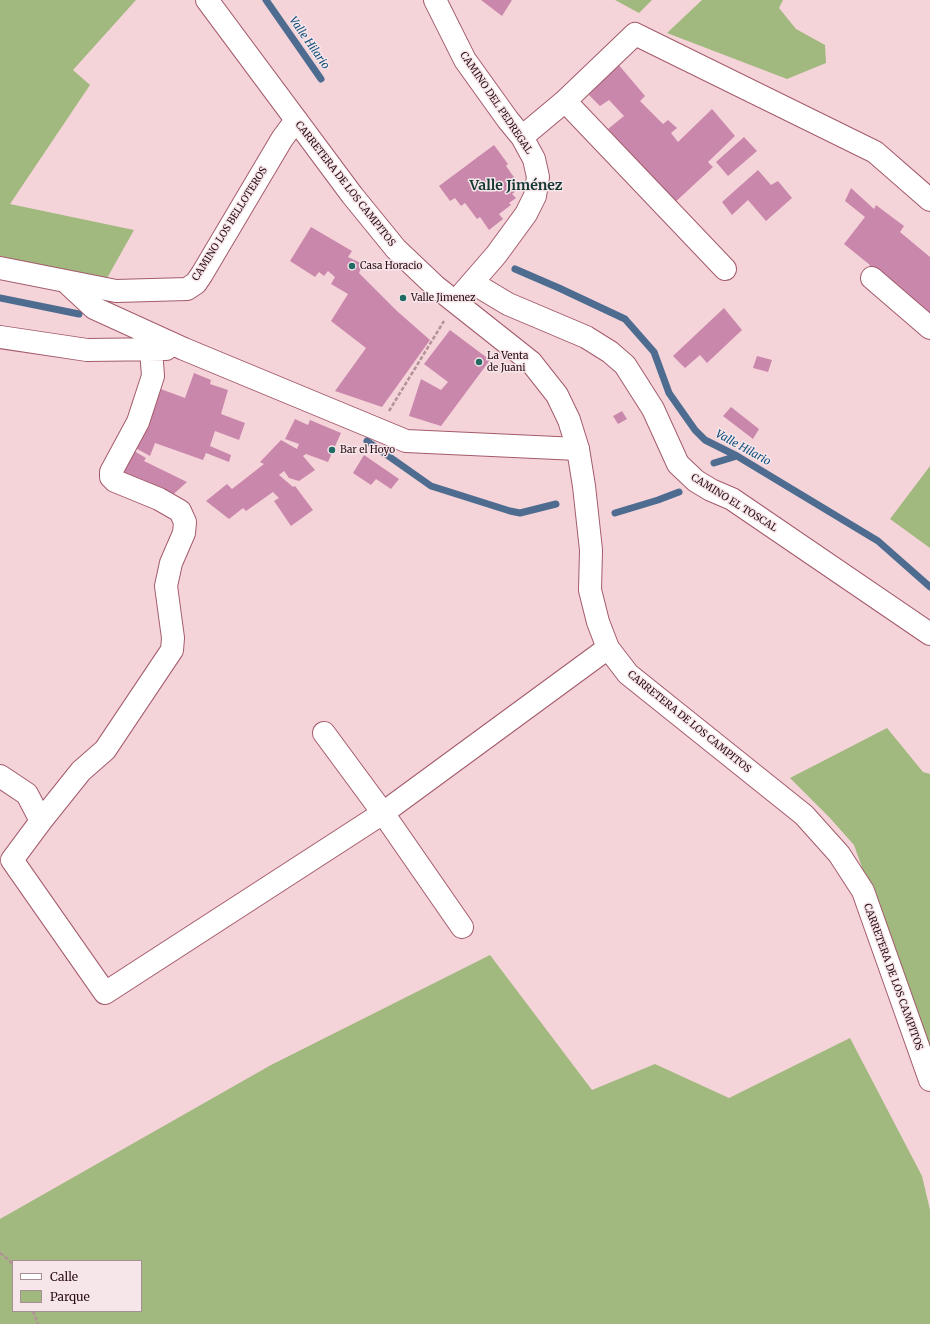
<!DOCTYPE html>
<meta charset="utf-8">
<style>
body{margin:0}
#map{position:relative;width:930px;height:1324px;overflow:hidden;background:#f5d4d9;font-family:Merriweather,serif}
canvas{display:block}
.legend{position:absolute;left:12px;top:1260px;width:130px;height:52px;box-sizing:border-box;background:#f7e6e9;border:1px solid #a58f94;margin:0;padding:5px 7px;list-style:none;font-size:12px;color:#290d14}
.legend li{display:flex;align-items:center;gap:8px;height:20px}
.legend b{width:20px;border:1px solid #a58f94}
</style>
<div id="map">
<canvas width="930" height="1324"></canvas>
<ul class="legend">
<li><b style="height:5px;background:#fff"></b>Calle</li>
<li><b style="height:11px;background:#a1b87f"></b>Parque</li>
</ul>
</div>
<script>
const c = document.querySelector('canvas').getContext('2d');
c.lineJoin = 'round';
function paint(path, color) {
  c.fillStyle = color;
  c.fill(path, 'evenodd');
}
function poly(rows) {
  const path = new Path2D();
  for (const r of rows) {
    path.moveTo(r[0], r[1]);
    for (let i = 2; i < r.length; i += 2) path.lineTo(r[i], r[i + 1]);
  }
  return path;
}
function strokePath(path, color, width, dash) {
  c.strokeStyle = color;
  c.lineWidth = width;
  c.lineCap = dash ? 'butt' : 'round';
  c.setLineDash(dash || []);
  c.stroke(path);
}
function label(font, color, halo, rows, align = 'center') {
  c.font = font + ' Merriweather,serif';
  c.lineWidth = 3;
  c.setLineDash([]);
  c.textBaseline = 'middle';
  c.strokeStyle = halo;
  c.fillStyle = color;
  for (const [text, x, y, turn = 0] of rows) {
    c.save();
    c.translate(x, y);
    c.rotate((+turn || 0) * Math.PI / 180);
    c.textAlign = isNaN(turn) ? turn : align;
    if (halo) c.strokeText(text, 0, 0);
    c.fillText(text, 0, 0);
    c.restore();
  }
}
const green = poly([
 [0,0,136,0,73,70,90,85,10,204,134,230,106,280,0,256],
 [615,0,652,0,639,13],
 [702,0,783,0,779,8,796,29,825,45,826,63,787,79,667,33],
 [930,466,930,548,890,519],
 [887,728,923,772,930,774,930,1058,854,845,829,817,790,778],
 [490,955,592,1090,655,1064,729,1098,850,1038,922,1176,930,1210,930,1324,0,1324,0,1219,271,1065],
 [13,1261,141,1261,141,1311,13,1311]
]);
const stream = poly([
 [266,0,321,79],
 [515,269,559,288,625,319,654,352,669,393,695,430,705,440,737,456,878,541,930,587],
 [0,298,79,314],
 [367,441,431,486,510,511,520,513,556,504],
 [714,463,737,456],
 [615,513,658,500,679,492]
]);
const building = poly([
 [481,0,512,0,502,16],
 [618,64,645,96,640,101,663,124,668,120,677,128,671,133,678,142,712,109,735,136,708,162,713,167,671,206,630,154,608,129,624,116,609,100,600,106,586,92],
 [744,137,757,151,728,176,716,162],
 [494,145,508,164,506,166,516,180,515,181,520,188,512,194,516,198,509,203,511,205,499,214,503,219,489,230,480,217,477,219,465,203,461,206,455,198,450,201,439,186],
 [758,170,771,185,778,181,792,198,766,221,748,200,732,215,722,202],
 [851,188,874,209,876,205,904,226,900,232,930,257,930,322,922,308,897,284,893,290,868,268,870,265,844,244,865,217,845,201],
 [311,227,352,251,348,257,363,264,359,273,397,311,430,340,382,407,335,391,366,348,331,321,348,294,331,284,335,277,328,271,324,276,319,272,315,277,290,261],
 [724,308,742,330,707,363,700,355,685,368,673,356],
 [450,330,490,360,441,426,409,416,421,379,441,390,448,382,424,364],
 [757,356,772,360,768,372,753,368],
 [194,373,211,380,210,384,228,390,221,414,245,423,239,440,215,431,210,446,231,455,229,462,206,453,203,460,155,443,150,456,130,445,158,388,185,398],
 [731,407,759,429,753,439,723,416],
 [622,411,627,419,618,424,613,416],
 [295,419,308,425,310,420,341,433,328,462,306,454,303,456,315,470,299,481,289,478,284,471,279,475,293,487,295,486,313,510,291,526,274,501,279,498,273,492,246,511,243,508,229,519,206,501,227,484,232,489,264,464,260,462,281,440,297,449,299,444,285,439],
 [129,448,146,458,144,461,187,482,167,500,115,474],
 [364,455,399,479,391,489,376,479,371,485,353,473]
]);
const path = poly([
 [389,411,444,321],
 [0,1253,10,1261,13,1266],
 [33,1311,38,1324]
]);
const minor = poly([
 [435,0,465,60,508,120,522,137,534,159,538,177,535,196,526,214,496,255,463,293],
 [565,101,725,269],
 [522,137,565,101,635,34,875,152,930,200],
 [0,268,116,291,187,289,196,283,202,274,282,139,296,120],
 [872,278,930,328],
 [65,281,94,308,184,349,406,441,578,449],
 [473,283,508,304,586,337,610,352,625,365,653,409,678,464,696,481,711,490,732,499,930,634],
 [0,337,87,350,166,349],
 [324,733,383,813,462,927],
 [0,776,27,794,41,821,12,860,105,993,383,813,608,648],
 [41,821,81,771,105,750,172,650,173,638,166,586,171,563,184,533,185,522,180,511,159,499,115,481,111,477,111,472,138,422,153,376,151,349]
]);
const major = poly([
 [207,0,352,195,396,249,435,286,531,362,557,395,569,420,578,449,584,486,591,550,590,590,598,622,608,648,628,674,804,815,839,854,863,891,930,1080]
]);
const markers = [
 [352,266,4,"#226b64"],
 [403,298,4,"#226b64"],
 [479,362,4,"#226b64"],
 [332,450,4,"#226b64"]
];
const streetNames = [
 ["CAMINO DEL PEDREGAL",496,103,56],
 ["CARRETERA DE LOS CAMPITOS",345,184,52],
 ["CAMINO LOS BELLOTEROS",230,224,-58],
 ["CAMINO EL TOSCAL",734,503,32],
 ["CARRETERA DE LOS CAMPITOS",689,722,39],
 ["CARRETERA DE LOS CAMPITOS",893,977,70]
];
const poiNames = [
 ["Casa Horacio",360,266],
 ["Valle Jimenez",411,298],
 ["La Venta",487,356],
 ["de Juani",487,368],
 ["Bar el Hoyo",340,450]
];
const waterNames = [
 ["Valle Hilario",309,43,55],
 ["Valle Hilario",743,448,29]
];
const districtNames = [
 ["Valle Jiménez",516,186]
];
paint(green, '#a1b87f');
strokePath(stream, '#4e6c90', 7);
paint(building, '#c987ab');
strokePath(minor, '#a35b6b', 24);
strokePath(major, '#a35b6b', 24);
strokePath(path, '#b29298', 2.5, [4, 2]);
strokePath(minor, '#fff', 22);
strokePath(major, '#fff', 22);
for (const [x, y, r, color] of markers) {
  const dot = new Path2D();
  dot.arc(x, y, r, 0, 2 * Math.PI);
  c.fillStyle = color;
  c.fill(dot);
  strokePath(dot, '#f7e6e9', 1.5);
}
label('10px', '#290d14', '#f7e6e9', streetNames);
label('10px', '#290d14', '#f7e6e9', poiNames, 'left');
label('italic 11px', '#0e4e7d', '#f7e6e9', waterNames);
label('bold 14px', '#163834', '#f7e6e9', districtNames);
</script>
